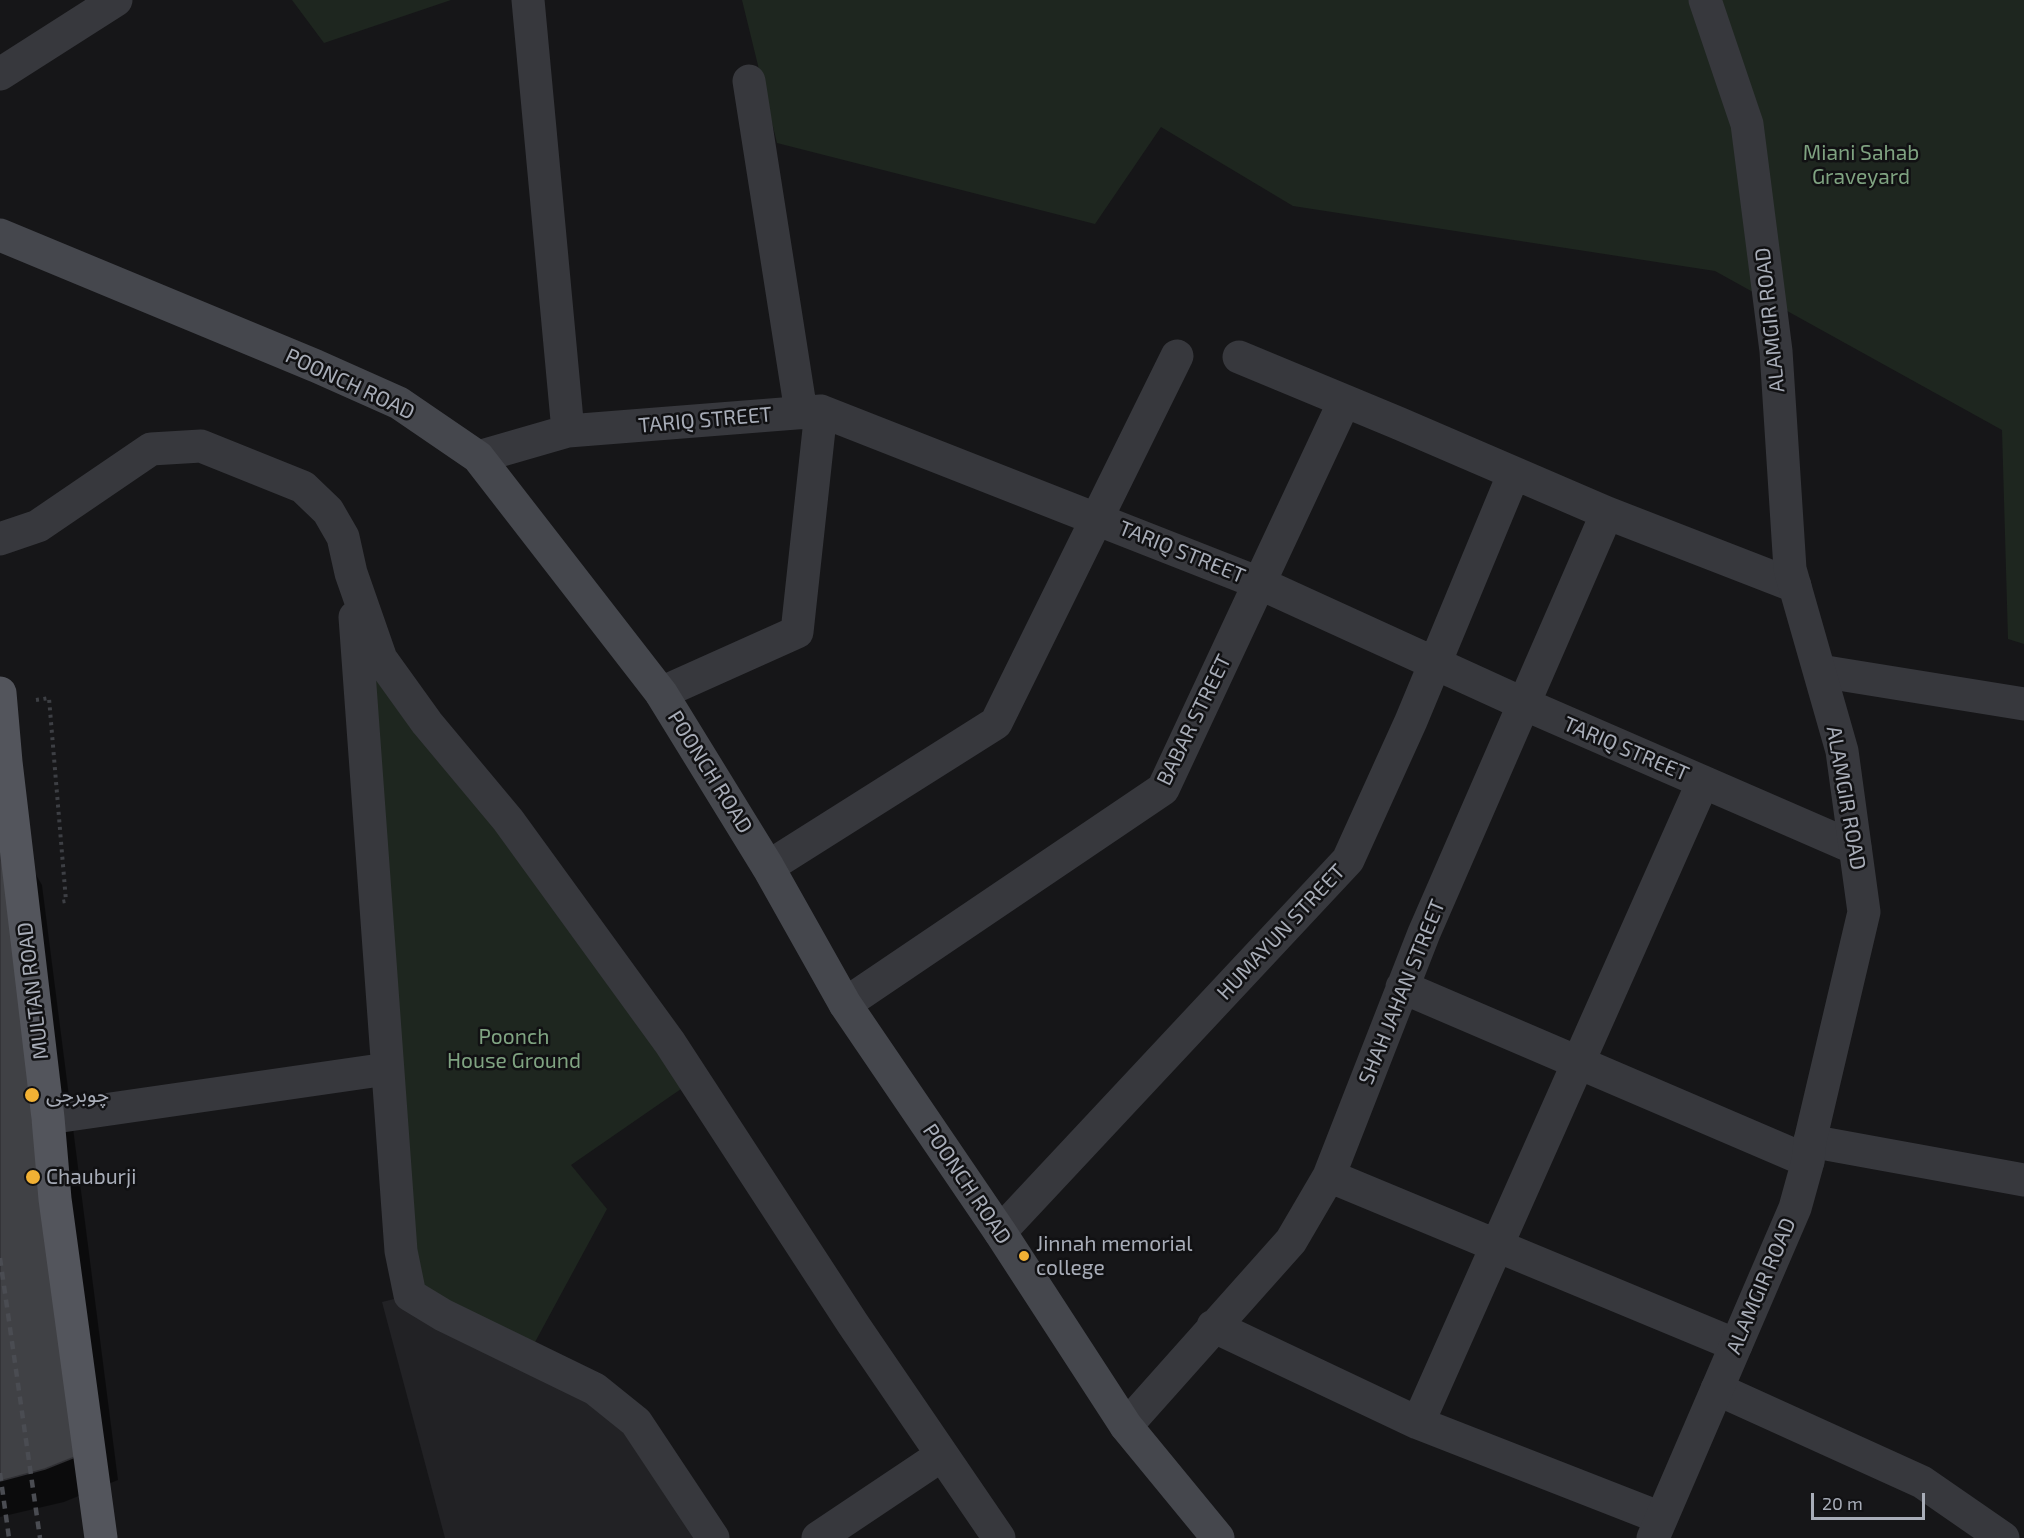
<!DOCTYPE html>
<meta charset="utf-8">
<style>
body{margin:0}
#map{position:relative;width:2024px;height:1538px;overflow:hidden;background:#161618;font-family:"Exo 2",sans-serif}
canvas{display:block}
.scale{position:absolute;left:1811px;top:1493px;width:114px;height:27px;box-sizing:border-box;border:3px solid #a8adb8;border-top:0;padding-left:8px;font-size:18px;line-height:21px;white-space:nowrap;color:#a8adb8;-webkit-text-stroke:4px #111113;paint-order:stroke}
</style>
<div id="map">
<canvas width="2024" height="1538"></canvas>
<div class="scale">20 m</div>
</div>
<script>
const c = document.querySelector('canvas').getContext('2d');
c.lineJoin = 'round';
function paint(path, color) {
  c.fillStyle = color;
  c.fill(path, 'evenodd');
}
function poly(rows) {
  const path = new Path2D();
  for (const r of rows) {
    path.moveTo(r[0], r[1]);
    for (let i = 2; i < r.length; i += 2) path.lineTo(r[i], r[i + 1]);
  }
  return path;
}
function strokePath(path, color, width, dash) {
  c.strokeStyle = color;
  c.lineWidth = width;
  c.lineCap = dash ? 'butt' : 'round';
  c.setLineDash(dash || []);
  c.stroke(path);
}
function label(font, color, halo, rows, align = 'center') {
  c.font = font + ' "Exo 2","Noto Sans Arabic",sans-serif';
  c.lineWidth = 5;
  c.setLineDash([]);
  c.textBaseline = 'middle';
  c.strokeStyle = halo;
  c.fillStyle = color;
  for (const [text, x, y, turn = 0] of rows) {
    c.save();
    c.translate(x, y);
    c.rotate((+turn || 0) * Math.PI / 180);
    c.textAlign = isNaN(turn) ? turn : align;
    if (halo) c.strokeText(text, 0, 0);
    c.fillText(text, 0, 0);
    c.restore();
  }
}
const built = poly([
 [410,1295,582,1383,713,1538,445,1538,382,1302]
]);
const green = poly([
 [292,0,451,0,324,43],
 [742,0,2024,0,2024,644,2008,639,2002,430,1715,271,1293,206,1161,127,1095,224,777,143],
 [351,573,381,659,694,1080,571,1165,607,1209,528,1355,410,1295]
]);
const shadow = poly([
 [0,846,22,851,42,885,118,1480,64,1502,0,1517]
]);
const building = poly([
 [0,844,100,1447,45,1469,0,1481,0,844]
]);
const path = poly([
 [36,700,49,698,66,901,60,902]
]);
const minor = poly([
 [528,0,568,431],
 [0,74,116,0],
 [749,81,801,412],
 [1239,357,1398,423,1607,513,1795,586],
 [478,457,568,431,821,411,1259,583,1524,704,1855,848],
 [0,539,38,526,151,449,201,446,303,487,328,511,343,537,351,573,381,659,427,723,508,820,670,1043,853,1324,999,1538],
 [355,617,401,1251,410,1295,443,1315,595,1389,636,1422,713,1538],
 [1820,671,2024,704],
 [661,693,797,632,821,411],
 [768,867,996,723,1177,356],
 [1402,987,1808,1161],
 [845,1004,1163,789,1344,402],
 [48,1118,387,1069],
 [1810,1141,2024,1180],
 [1329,1176,1736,1345],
 [1000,1232,1348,860,1411,721,1514,473],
 [1213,1326,1418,1423,1661,1518],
 [1717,1389,1922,1482,2003,1538],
 [1418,1423,1703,782],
 [1126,1426,1291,1241,1329,1176,1424,933,1607,513],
 [818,1538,942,1455]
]);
const tertiary = poly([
 [1653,1538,1795,1208,1808,1161,1810,1141,1864,912,1842,751,1790,569,1776,351,1747,124,1705,0]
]);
const secondary = poly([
 [0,235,316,366,399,403,478,457,661,693,768,867,845,1004,1000,1232,1126,1426,1218,1538]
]);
const primary = poly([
 [0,693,6,762,48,1118,55,1199,101,1538]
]);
const rail = poly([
 [0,1258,40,1538],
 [0,1473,9,1538]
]);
const markers = [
 [32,1095,8,"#f2b134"],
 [33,1177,8,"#f2b134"],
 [1024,1256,6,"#f2b134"]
];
const parkNames = [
 ["Miani Sahab",1861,153],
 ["Graveyard",1861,177],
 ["Poonch",514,1037],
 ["House Ground",514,1061]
];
const streetNames = [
 ["ALAMGIR ROAD",1770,320,-96],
 ["POONCH ROAD",350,384,25],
 ["TARIQ STREET",705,420,-5],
 ["TARIQ STREET",1182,552,22],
 ["BABAR STREET",1194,720,-64],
 ["TARIQ STREET",1626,749,23],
 ["POONCH ROAD",710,772,58],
 ["ALAMGIR ROAD",1846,798,80],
 ["HUMAYUN STREET",1281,932,-47],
 ["MULTAN ROAD",33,991,-97],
 ["SHAH JAHAN STREET",1402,992,-68],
 ["POONCH ROAD",967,1184,56],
 ["ALAMGIR ROAD",1761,1286,-67]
];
const poiNames = [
 ["چوبرجی",46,1095],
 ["Chauburji",46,1177],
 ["Jinnah memorial",1036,1244],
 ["college",1036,1268]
];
paint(built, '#222225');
paint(green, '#1e261f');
paint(shadow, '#0007');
paint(building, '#404145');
strokePath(building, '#303034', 1.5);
strokePath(path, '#3d3f44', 4, [3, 4.5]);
strokePath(minor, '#37383d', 33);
strokePath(tertiary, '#37383d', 33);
strokePath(secondary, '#45474d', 33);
strokePath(primary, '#53555c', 33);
strokePath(rail, '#4a4c52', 4.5, [8, 6]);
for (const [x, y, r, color] of markers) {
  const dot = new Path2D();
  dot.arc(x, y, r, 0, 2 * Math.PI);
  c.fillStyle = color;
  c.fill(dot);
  strokePath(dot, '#111113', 2);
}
label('21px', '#7fa381', '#111113', parkNames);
label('21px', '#a8adb8', '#111113', streetNames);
label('21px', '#a8adb8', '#111113', poiNames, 'left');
</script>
